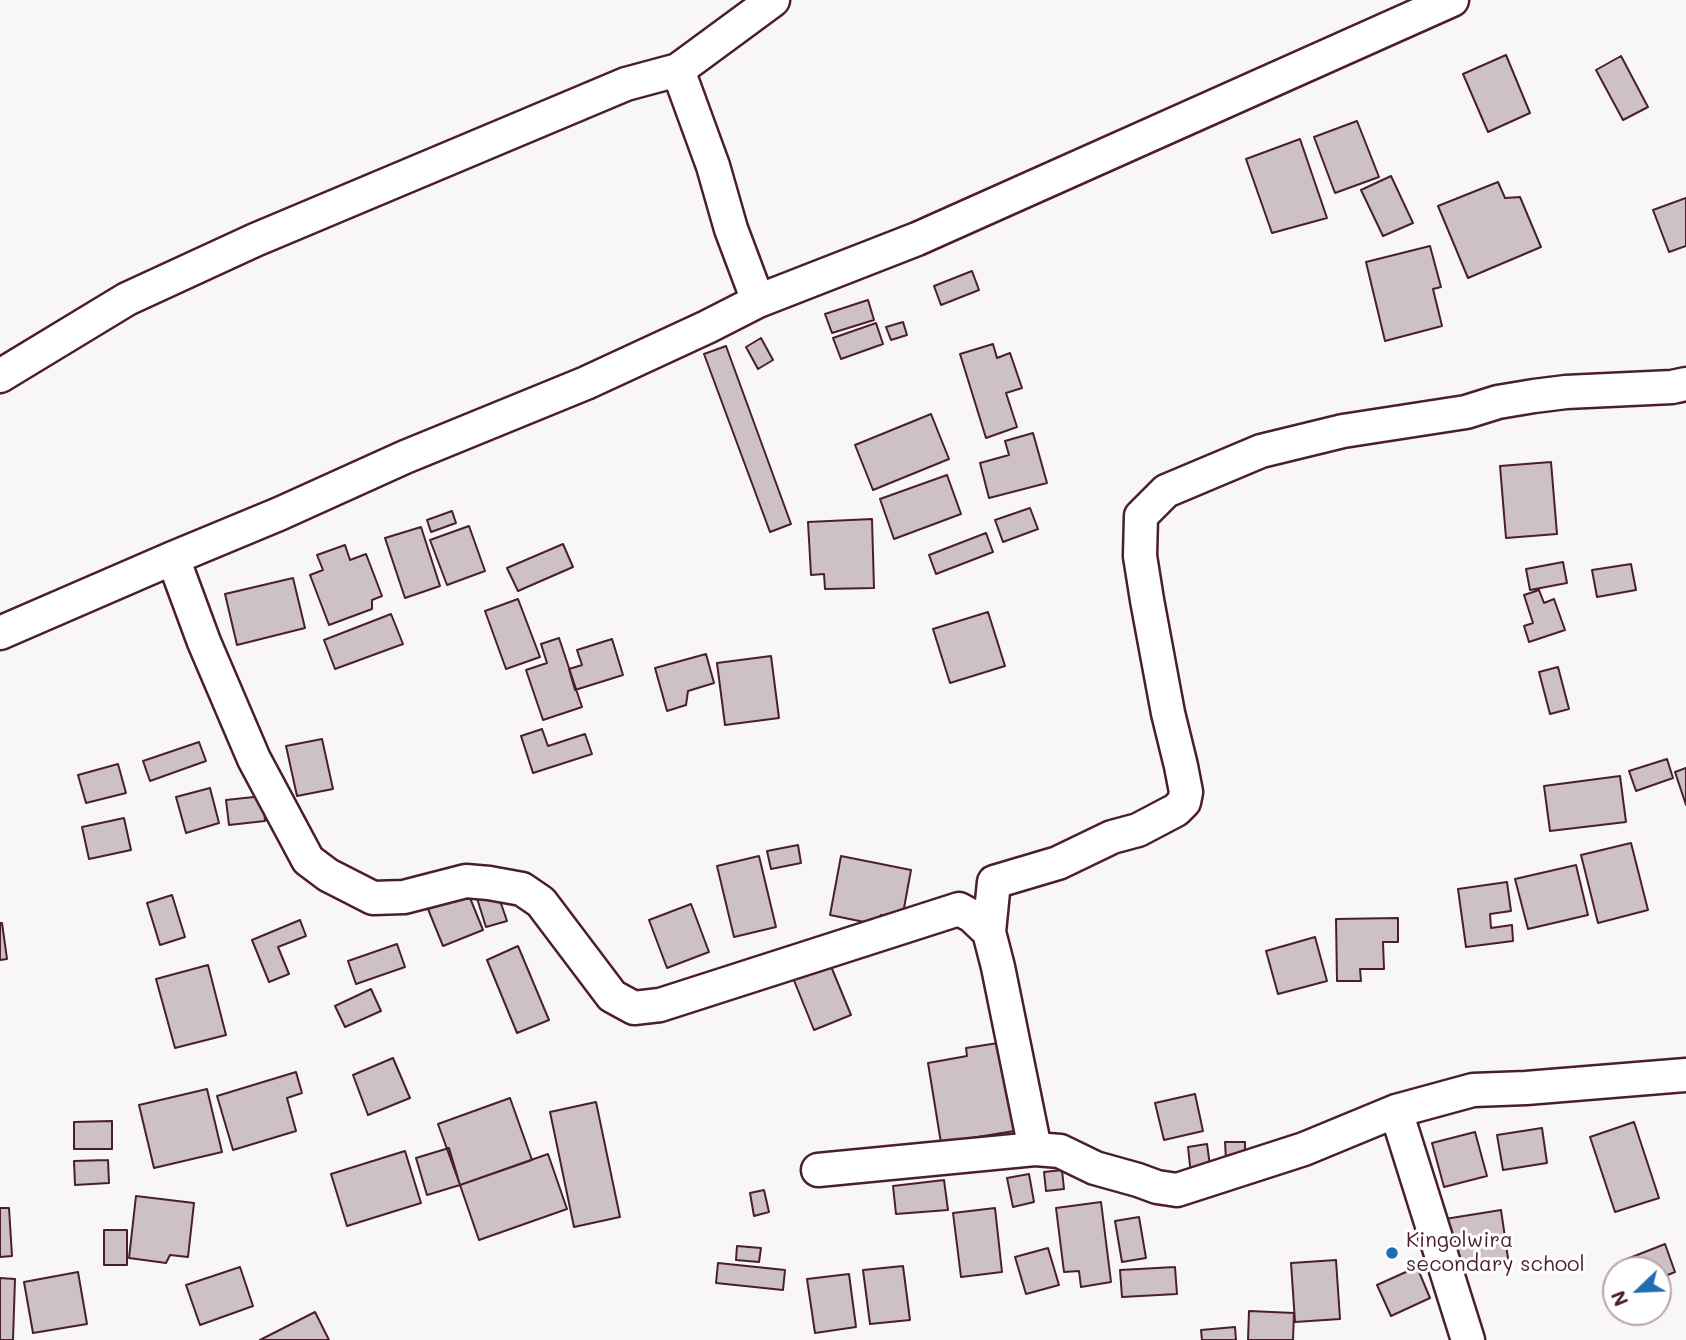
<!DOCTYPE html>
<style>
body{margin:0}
#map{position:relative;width:1686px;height:1340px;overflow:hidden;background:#f8f6f7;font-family:Mali,sans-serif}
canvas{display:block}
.north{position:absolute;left:1602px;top:1256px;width:70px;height:70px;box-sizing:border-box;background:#fff;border:2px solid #b7a5aa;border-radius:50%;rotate:247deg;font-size:19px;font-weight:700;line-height:28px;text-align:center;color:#4a1f2b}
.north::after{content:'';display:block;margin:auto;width:24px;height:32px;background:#1f6fb2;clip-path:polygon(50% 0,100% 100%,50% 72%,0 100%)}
</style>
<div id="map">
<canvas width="1686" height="1340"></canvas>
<div class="north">N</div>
</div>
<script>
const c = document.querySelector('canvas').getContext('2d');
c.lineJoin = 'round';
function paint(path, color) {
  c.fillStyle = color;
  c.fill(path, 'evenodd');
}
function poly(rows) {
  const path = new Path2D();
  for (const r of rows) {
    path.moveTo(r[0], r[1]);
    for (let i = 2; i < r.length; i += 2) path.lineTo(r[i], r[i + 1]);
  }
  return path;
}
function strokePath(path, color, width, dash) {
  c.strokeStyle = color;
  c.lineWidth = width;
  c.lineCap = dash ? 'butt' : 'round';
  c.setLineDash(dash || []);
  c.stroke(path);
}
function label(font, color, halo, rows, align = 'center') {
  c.font = font + ' Mali,sans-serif';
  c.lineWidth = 6;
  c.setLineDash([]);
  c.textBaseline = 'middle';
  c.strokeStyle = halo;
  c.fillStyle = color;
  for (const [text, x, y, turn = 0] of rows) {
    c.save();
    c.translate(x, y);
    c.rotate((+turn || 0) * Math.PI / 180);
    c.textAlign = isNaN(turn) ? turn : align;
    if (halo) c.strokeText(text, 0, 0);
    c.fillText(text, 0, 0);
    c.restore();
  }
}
const building = poly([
 [1506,55,1530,113,1488,132,1463,74,1506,55],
 [1621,56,1648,107,1623,120,1596,70,1621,56],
 [1357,121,1379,177,1335,193,1314,137,1357,121],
 [1300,139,1327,218,1272,233,1246,159,1300,139],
 [1391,176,1413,223,1383,236,1361,190,1391,176],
 [1498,182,1505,198,1520,197,1541,247,1468,278,1438,206,1498,182],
 [1686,198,1686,246,1669,252,1653,210,1686,198],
 [1430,246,1441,287,1433,289,1442,326,1385,341,1366,262,1430,246],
 [972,271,979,290,941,305,934,286,972,271],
 [868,300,874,320,832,333,825,314,868,300],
 [903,322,907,335,891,340,886,327,903,322],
 [876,323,883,344,841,359,833,338,876,323],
 [761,338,773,360,758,369,746,347,761,338],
 [993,344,997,358,1010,353,1022,388,1006,393,1017,427,986,438,960,354,993,344],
 [726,346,791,524,770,532,704,354,726,346],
 [931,414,949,459,873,490,855,445,931,414],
 [1033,433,1047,483,989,498,980,463,1009,455,1005,441,1033,433],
 [1551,462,1557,534,1506,538,1500,466,1551,462],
 [947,475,961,514,894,539,880,499,947,475],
 [1030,508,1038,529,1003,542,995,520,1030,508],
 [452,511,456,523,431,532,427,520,452,511],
 [872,519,874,588,825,589,824,574,811,575,808,522,872,519],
 [469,526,485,571,447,585,430,540,469,526],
 [421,527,440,586,405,598,385,538,421,527],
 [986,533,993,552,936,574,929,555,986,533],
 [563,544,573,567,518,591,507,568,563,544],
 [345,545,350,560,366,554,382,596,372,600,372,609,329,625,310,575,323,570,317,555,345,545],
 [1563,562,1567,583,1530,590,1526,569,1563,562],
 [1631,564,1636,590,1597,597,1592,570,1631,564],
 [293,578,305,628,237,645,225,594,293,578],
 [1539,590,1544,603,1554,599,1565,630,1529,642,1524,626,1533,623,1524,595,1539,590],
 [518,599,540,657,506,669,485,611,518,599],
 [988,612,1005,666,950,683,933,629,988,612],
 [391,614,403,644,335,669,324,640,391,614],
 [559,638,582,707,543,720,526,670,547,663,541,644,559,638],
 [612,639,623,675,575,690,569,669,582,665,577,650,612,639],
 [706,654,714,683,688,691,686,705,667,711,655,668,706,654],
 [771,656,779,718,725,725,717,663,771,656],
 [1558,667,1569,709,1550,714,1539,672,1558,667],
 [542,729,548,746,585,734,592,754,533,773,521,736,542,729],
 [322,739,333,789,297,796,286,746,322,739],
 [199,742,206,761,150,781,143,761,199,742],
 [1667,759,1673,778,1636,791,1629,771,1667,759],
 [118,764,126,793,86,803,78,775,118,764],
 [1686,768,1686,805,1675,772,1686,768],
 [1620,776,1626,822,1550,831,1544,786,1620,776],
 [210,788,219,823,186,833,176,797,210,788],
 [263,796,265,821,229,825,226,800,263,796],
 [124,818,131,850,89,859,82,827,124,818],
 [1631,843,1648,910,1598,923,1581,855,1631,843],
 [798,845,801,863,771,869,767,851,798,845],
 [759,856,776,927,734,937,717,866,759,856],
 [841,856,911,870,902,919,881,915,879,925,830,915,841,856],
 [1576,865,1588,915,1528,929,1515,879,1576,865],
 [1507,882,1511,911,1490,914,1491,928,1512,925,1513,941,1466,947,1458,889,1507,882],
 [495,886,507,921,486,927,475,892,495,886],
 [468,893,483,930,443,946,428,909,468,893],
 [172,895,185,937,160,945,147,903,172,895],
 [691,904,709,952,667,968,649,920,691,904],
 [1398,918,1398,942,1383,942,1384,969,1360,969,1361,981,1337,981,1336,919,1398,918],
 [300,920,306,936,278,947,289,974,269,982,252,940,300,920],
 [0,923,2,923,7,959,0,960,0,923],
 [1315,937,1327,981,1278,994,1266,951,1315,937],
 [397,944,405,967,356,984,348,961,397,944],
 [518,946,549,1020,517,1033,487,960,518,946],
 [828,959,851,1015,814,1030,791,973,828,959],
 [208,965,226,1035,175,1048,156,979,208,965],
 [371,989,381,1011,345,1027,335,1006,371,989],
 [1011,1041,1011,1109,1014,1131,941,1143,928,1063,967,1056,966,1048,1011,1041],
 [393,1058,410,1098,368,1115,353,1075,393,1058],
 [296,1072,302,1093,287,1098,296,1131,233,1150,217,1096,296,1072],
 [207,1089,222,1152,154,1168,139,1105,207,1089],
 [1195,1094,1203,1131,1164,1140,1155,1103,1195,1094],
 [510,1098,532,1160,460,1185,438,1124,510,1098],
 [596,1102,620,1217,574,1227,550,1112,596,1102],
 [112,1121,112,1149,74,1149,74,1122,112,1121],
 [1634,1122,1659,1198,1615,1212,1590,1137,1634,1122],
 [1542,1128,1547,1163,1503,1170,1497,1135,1542,1128],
 [1475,1132,1487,1176,1444,1187,1432,1143,1475,1132],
 [1225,1142,1245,1142,1245,1160,1226,1160,1225,1142],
 [1207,1144,1211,1173,1191,1175,1188,1147,1207,1144],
 [449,1148,460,1185,427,1195,416,1158,449,1148],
 [405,1151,421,1203,347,1226,331,1174,405,1151],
 [548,1154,567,1209,479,1240,460,1185,548,1154],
 [108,1160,109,1183,75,1185,74,1161,108,1160],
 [1062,1170,1064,1189,1046,1191,1044,1172,1062,1170],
 [1029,1174,1034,1202,1013,1207,1007,1178,1029,1174],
 [944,1180,948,1210,896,1214,893,1186,944,1180],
 [764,1190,769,1212,754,1216,750,1193,764,1190],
 [136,1196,194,1203,188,1257,170,1255,166,1263,129,1258,136,1196],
 [1101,1202,1111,1282,1081,1287,1079,1271,1064,1272,1056,1208,1101,1202],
 [0,1208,9,1208,12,1256,0,1257,0,1208],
 [995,1208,1002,1272,961,1277,953,1213,995,1208],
 [1501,1210,1509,1265,1453,1273,1445,1219,1501,1210],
 [1139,1217,1146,1258,1122,1262,1115,1221,1139,1217],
 [104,1230,127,1230,127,1265,104,1265,104,1230],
 [1665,1244,1675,1272,1658,1279,1658,1270,1631,1270,1627,1259,1665,1244],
 [737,1246,761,1248,759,1262,736,1260,737,1246],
 [1048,1248,1059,1285,1026,1294,1015,1257,1048,1248],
 [1336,1260,1340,1319,1295,1322,1291,1263,1336,1260],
 [718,1263,785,1270,783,1290,716,1283,718,1263],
 [903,1266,910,1320,870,1324,863,1270,903,1266],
 [240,1267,253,1306,200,1325,186,1285,240,1267],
 [1175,1267,1177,1294,1122,1297,1120,1270,1175,1267],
 [1417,1267,1430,1298,1391,1316,1377,1285,1417,1267],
 [78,1272,87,1324,33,1333,24,1282,78,1272],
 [849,1274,856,1327,815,1333,807,1279,849,1274],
 [0,1278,15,1279,13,1340,0,1340,0,1278],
 [1249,1311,1294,1313,1293,1340,1248,1340,1249,1311],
 [315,1312,329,1340,260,1340,315,1312],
 [1235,1327,1236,1340,1202,1340,1201,1330,1235,1327]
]);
const minor = poly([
 [678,70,713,166,731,229,758,301],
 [0,376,127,299,255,240,626,84,678,70,773,0],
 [173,558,204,642,254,759,308,860,328,875,373,898,404,897,466,881,489,883,522,889,541,902,612,996,634,1008,660,1005,959,909,972,916,989,932],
 [0,633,173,558,279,514,405,457,586,383,707,327,758,301,917,239,1452,0],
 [1396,1111,1468,1340],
 [1035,1149,998,967,989,932,994,882,1058,863,1112,837,1138,830,1176,810,1184,802,1186,792,1181,766,1168,713,1147,600,1140,556,1141,516,1166,491,1261,451,1343,431,1466,412,1498,402,1534,396,1566,392,1672,387,1686,384],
 [818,1170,1035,1149,1060,1151,1095,1168,1138,1180,1157,1187,1177,1190,1304,1149,1396,1111,1473,1090,1526,1088,1686,1075]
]);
const markers = [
 [1392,1253,7,"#1f6fb2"]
];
const poiNames = [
 ["Kingolwira",1406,1241],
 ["secondary school",1406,1265]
];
paint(building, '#cdc1c4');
strokePath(building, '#4a1f2b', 2);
strokePath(minor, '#4a1f2b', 37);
strokePath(minor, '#fff', 32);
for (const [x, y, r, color] of markers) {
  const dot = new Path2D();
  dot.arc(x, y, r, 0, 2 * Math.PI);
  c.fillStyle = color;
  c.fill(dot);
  strokePath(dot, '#fff', 2.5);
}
label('21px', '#4a1f2b', '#fff', poiNames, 'left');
</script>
